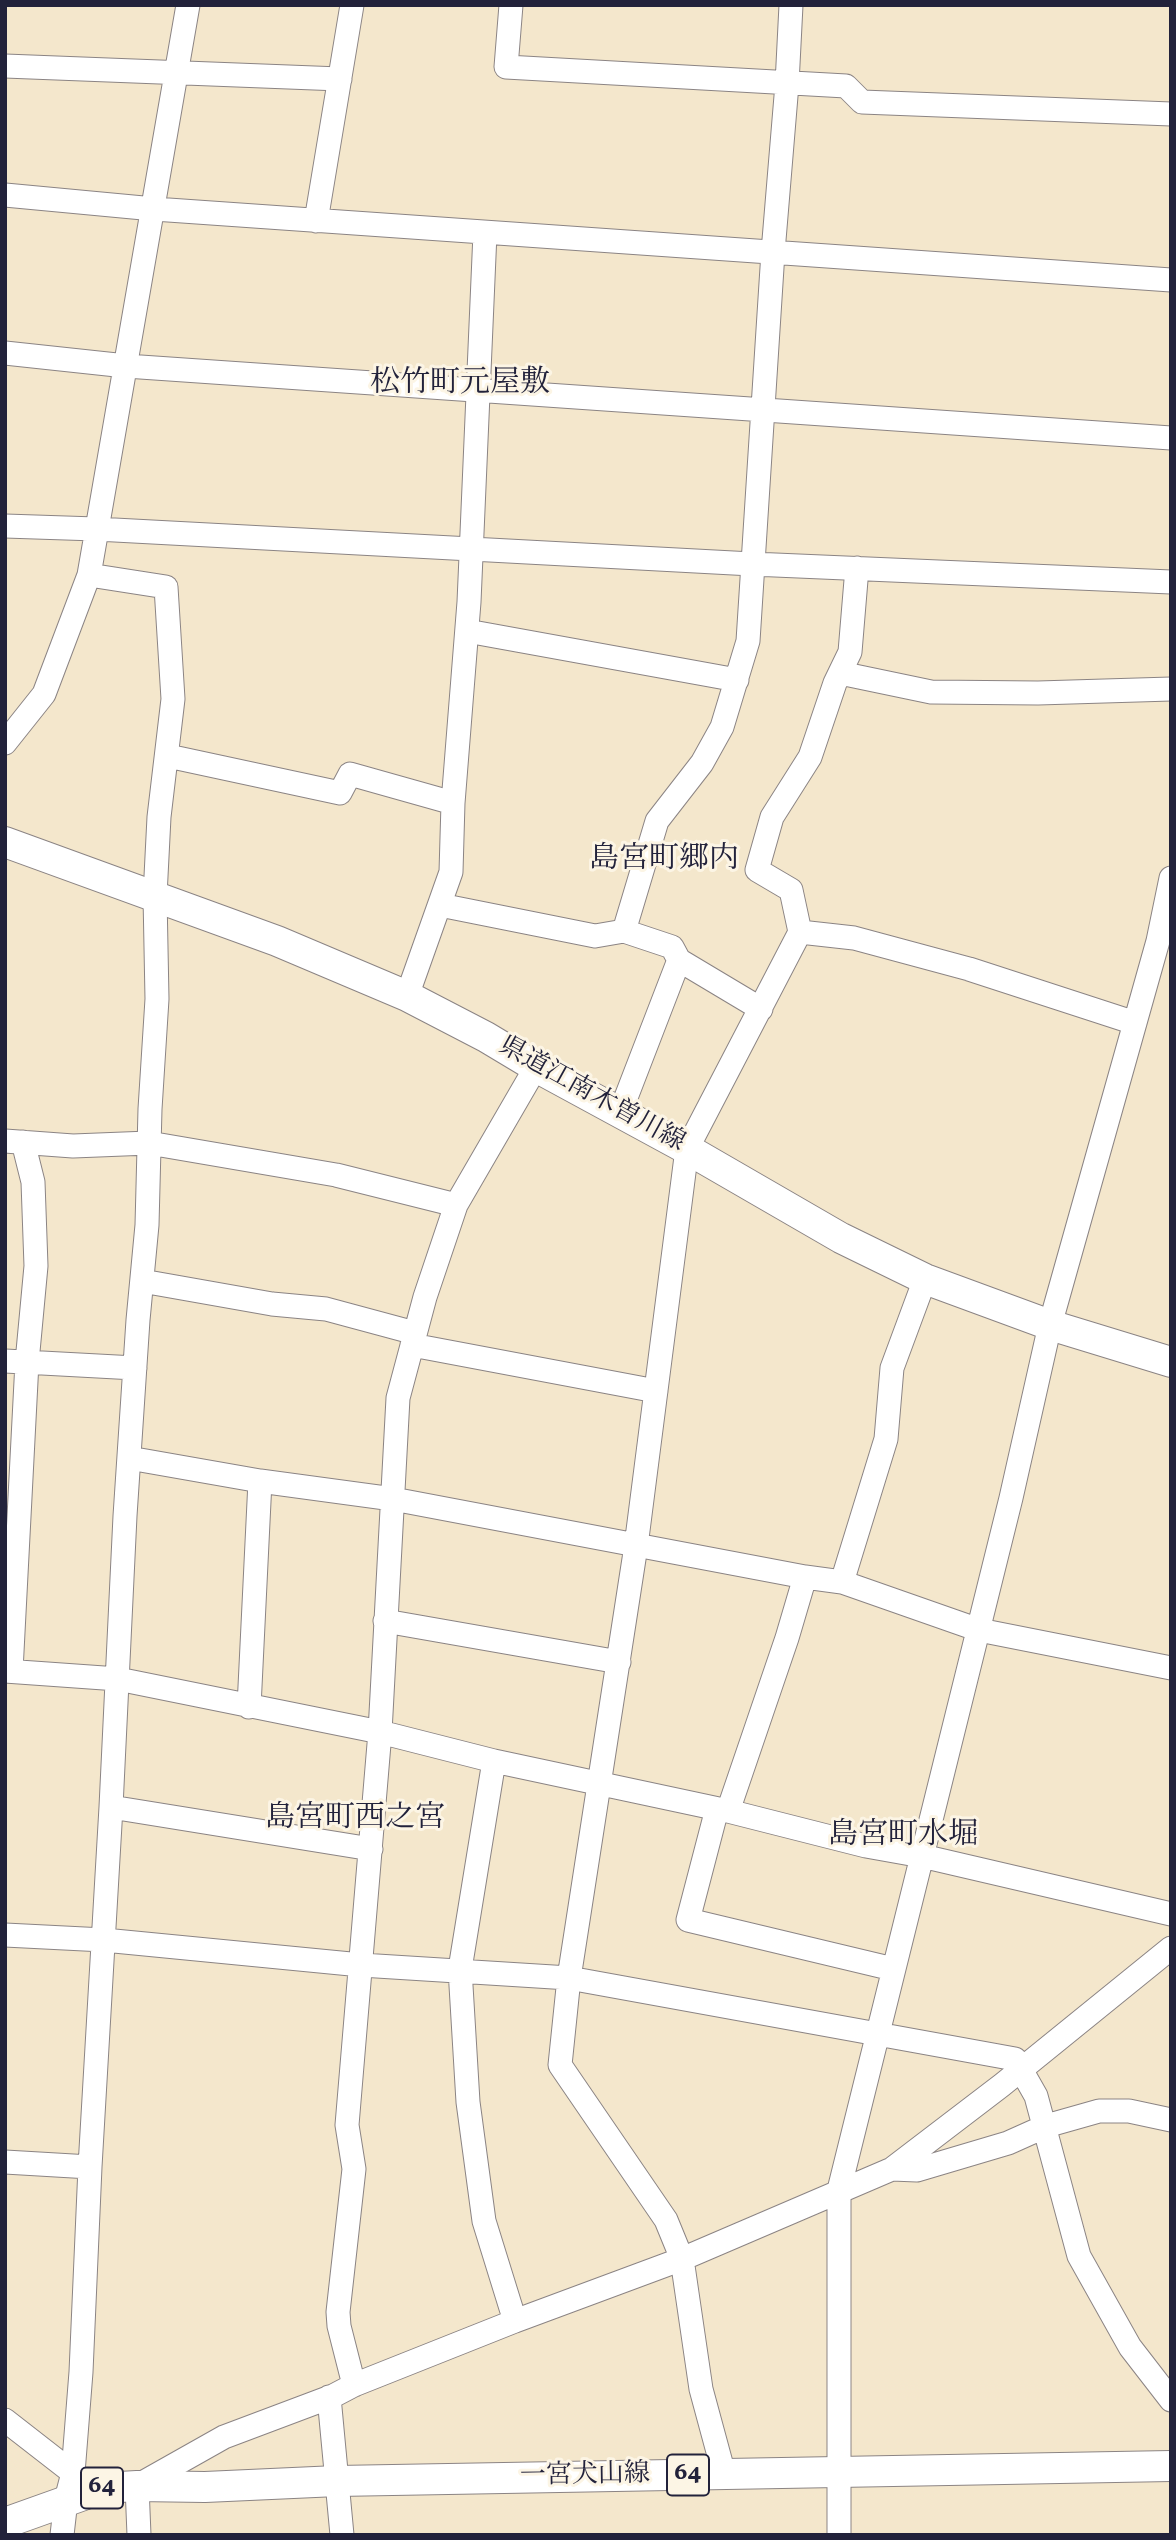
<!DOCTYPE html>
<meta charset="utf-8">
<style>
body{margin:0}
#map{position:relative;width:1176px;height:2540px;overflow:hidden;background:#f4e7cc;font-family:Vollkorn,serif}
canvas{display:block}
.frame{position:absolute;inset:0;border:7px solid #22223b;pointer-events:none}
</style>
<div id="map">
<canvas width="1176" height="2540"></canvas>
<div class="frame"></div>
</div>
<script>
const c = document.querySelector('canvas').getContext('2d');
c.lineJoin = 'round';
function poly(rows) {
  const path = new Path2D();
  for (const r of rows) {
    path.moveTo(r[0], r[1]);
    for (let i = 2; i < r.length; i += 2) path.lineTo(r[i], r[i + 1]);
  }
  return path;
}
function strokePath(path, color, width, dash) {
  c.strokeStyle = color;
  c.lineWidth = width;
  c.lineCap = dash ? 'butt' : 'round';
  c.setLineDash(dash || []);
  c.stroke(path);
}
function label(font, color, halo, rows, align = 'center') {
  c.font = font + ' Vollkorn,"Noto Serif JP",serif';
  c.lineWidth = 6;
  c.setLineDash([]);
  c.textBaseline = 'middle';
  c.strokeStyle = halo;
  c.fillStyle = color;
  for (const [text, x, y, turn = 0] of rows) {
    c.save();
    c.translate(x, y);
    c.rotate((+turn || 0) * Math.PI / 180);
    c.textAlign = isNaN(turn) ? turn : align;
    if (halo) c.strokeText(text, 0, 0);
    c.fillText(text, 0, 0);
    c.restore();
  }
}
const minor = poly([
 [511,5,506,67,846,86,862,102,1171,114],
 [5,66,340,79],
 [5,195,154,209,1171,280],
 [316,221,352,5],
 [5,353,126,366,1171,438],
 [5,526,96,529,752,564,1171,582],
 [467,631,737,680],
 [840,673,931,692,1038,693,1171,689],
 [5,743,44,694,89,575,188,5],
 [168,756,340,793,350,774,453,803],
 [440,905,595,936,624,931,672,947,679,960,761,1009],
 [624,931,657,821,702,763,722,727,748,641,773,252,787,84,791,5],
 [800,932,854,938,969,969,1135,1023],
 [407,996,451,872,453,803,469,602,485,233],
 [620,1113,679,960],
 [5,1141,73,1146,149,1143,336,1175,456,1205],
 [142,1281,272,1304,326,1309,415,1333],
 [412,1345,656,1391],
 [5,1361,135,1368],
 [129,1458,260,1481,393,1499,805,1577,842,1582,979,1630,1171,1668],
 [842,1582,886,1439,892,1368,925,1279],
 [385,1621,619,1662],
 [5,1671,118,1679,380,1732,494,1761,728,1811,866,1846,922,1856,1171,1914],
 [11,1671,27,1362,36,1266,33,1182,23,1142],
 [249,1707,260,1481],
 [494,1761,460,1969,468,2102,484,2221,515,2321],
 [111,1807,371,1849],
 [717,1809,688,1920,893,1969],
 [728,1811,787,1638,805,1577],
 [5,1935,104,1940,361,1965,569,1978,1015,2059,1036,2096,1079,2256,1130,2347,1171,2400],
 [5,2162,90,2167],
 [892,2169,917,2170,1008,2143,1046,2126,1099,2111,1129,2111,1171,2120],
 [354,2385,339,2326,338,2312,354,2169,347,2125,380,1732,398,1398,425,1297,456,1205,536,1067],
 [329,2397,342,2535],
 [5,2420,73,2473],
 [724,2474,701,2389,682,2259,666,2220,560,2065,569,1978,636,1546,687,1149,800,932,791,890,757,870,772,817,810,757,835,683,850,652,857,568],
 [62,2535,66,2500,73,2473,81,2372,90,2167,111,1807,125,1516,138,1320,147,1225,150,1109,157,999,155,896,159,817,173,699,166,587,89,575],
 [139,2535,137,2486,224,2437,333,2396,354,2385,515,2321,682,2259,892,2169,1002,2085,1171,1948],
 [839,2535,839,2190,1011,1498,1050,1325,1158,941,1171,878]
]);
const major = poly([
 [5,842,277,941,407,996,486,1037,536,1067,687,1149,841,1238,925,1279,1050,1325,1171,1362],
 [5,2523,103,2488,137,2486,205,2487,337,2481,1171,2466]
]);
const shields = [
 [688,2475,42],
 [102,2488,42]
];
const shieldNames = [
 ["64",688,2475],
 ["64",102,2488]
];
const streetNames = [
 ["県道江南木曽川線",591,1096,29],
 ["一宮犬山線",585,2477,-1]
];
const quarterNames = [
 ["松竹町元屋敷",460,385],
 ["島宮町郷内",664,861],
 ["島宮町西之宮",355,1820],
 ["島宮町水堀",903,1837]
];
strokePath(minor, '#8b8484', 25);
strokePath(major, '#8b8484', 32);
strokePath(minor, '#fff', 23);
strokePath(major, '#fff', 30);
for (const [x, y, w] of shields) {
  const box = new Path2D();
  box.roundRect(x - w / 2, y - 20.5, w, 41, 5);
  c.fillStyle = '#fcf5e5';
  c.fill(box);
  strokePath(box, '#22223b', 2);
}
label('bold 24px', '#22223b', null, shieldNames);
label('26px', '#22223b', '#fcf5e5', streetNames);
label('30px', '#22223b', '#fcf5e5', quarterNames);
</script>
